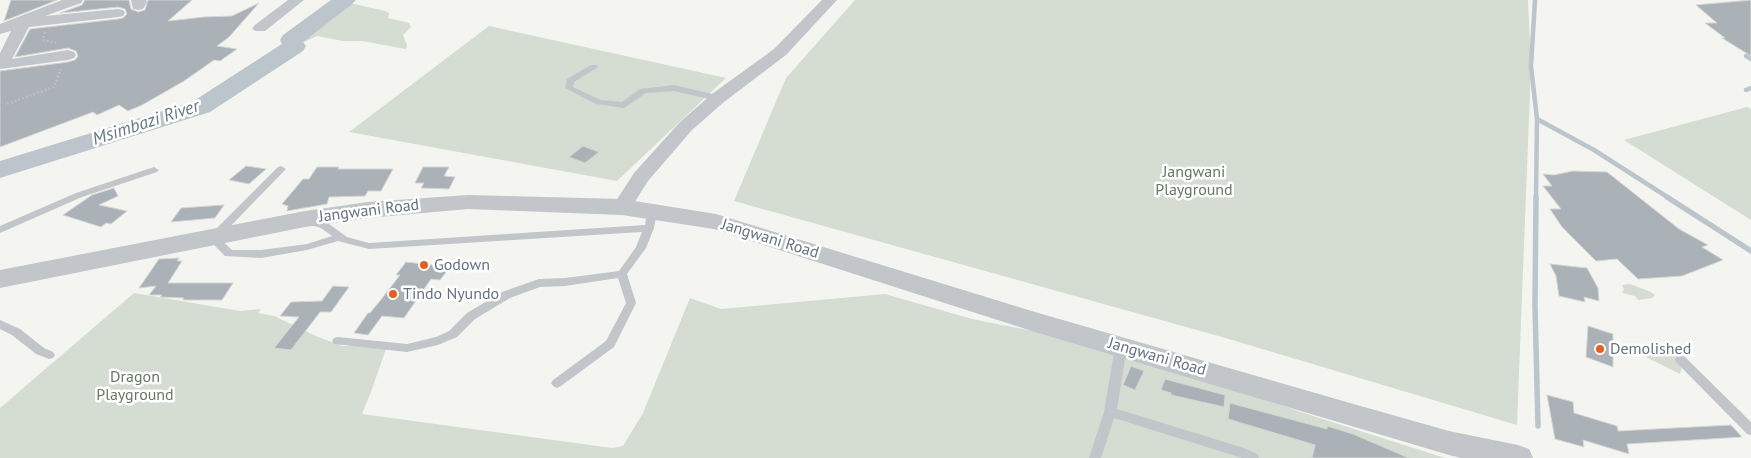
<!DOCTYPE html>
<style>
body{margin:0}
canvas{display:block;background:#f4f5f1}
</style>
<canvas width="1751" height="458"></canvas>
<script>
const c = document.querySelector('canvas').getContext('2d');
c.lineJoin = 'round';
function paint(path, color) {
  c.fillStyle = color;
  c.fill(path, 'evenodd');
}
function poly(rows) {
  const path = new Path2D();
  for (const r of rows) {
    path.moveTo(r[0], r[1]);
    for (let i = 2; i < r.length; i += 2) path.lineTo(r[i], r[i + 1]);
  }
  return path;
}
function strokePath(path, color, width, dash) {
  c.strokeStyle = color;
  c.lineWidth = width;
  c.lineCap = dash ? 'butt' : 'round';
  c.setLineDash(dash || []);
  c.stroke(path);
}
function label(font, color, halo, rows, align = 'center') {
  c.font = font + ' "PT Sans",sans-serif';
  c.lineWidth = 5;
  c.setLineDash([]);
  c.textBaseline = 'middle';
  c.strokeStyle = halo;
  c.fillStyle = color;
  for (const [text, x, y, turn = 0] of rows) {
    c.save();
    c.translate(x, y);
    c.rotate((+turn || 0) * Math.PI / 180);
    c.textAlign = isNaN(turn) ? turn : align;
    if (halo) c.strokeText(text, 0, 0);
    c.fillText(text, 0, 0);
    c.restore();
  }
}
const green = poly([
 [855,0,1528,0,1531,66,1517,425,1222,337,734,201,786,78],
 [341,1,385,11,389,13,388,18,409,23,411,27,403,35,407,45,406,49,362,41,343,41,317,36,298,45,295,40,308,33,315,26,311,22,311,15,321,8],
 [489,26,726,78,617,181,349,132],
 [1747,107,1751,109,1751,220,1624,140],
 [1630,284,1651,292,1655,295,1652,298,1638,300,1635,296,1622,293,1624,289,1622,285],
 [134,293,240,311,261,309,258,313,274,316,316,336,342,346,387,346,372,389,362,414,612,448,623,446,643,413,690,298,721,309,885,294,972,319,1109,346,1304,413,1445,458,0,458,0,408],
 [1653,344,1685,356,1680,374,1638,353]
]);
const streamFar1 = poly([
 [1535,0,1531,66,1537,119,1536,198],
 [1751,55,1746,56,1751,59],
 [1746,90,1751,88],
 [1537,119,1594,150,1669,198]
]);
const stream = poly([
 [1536,197,1535,306,1538,426],
 [1667,197,1751,251]
]);
const river = poly([
 [331,0,356,0,352,4,303,42,306,46,303,51,210,112,0,178,0,161,192,102,282,44,280,40,283,35,331,0]
]);
const building = poly([
 [11,0,57,0,4,21,11,0],
 [85,0,129,0,131,9,138,12,145,10,148,0,192,0,168,21,204,17,232,16,259,3,229,37,217,46,237,49,220,61,214,60,184,81,142,105,128,111,119,105,97,115,93,112,0,147,0,71,68,62,75,60,78,56,76,51,68,48,15,57,30,29,118,19,123,18,127,14,125,9,118,7,60,13,82,5,85,0],
 [1751,0,1751,56,1722,38,1725,38,1705,23,1717,23,1696,5,1751,0],
 [583,146,599,152,585,163,569,157,583,146],
 [246,166,266,169,249,184,229,180,246,166],
 [317,167,339,167,338,169,393,169,381,191,368,191,365,196,329,197,327,204,287,211,288,206,282,204,303,179,309,179,317,167],
 [423,167,449,167,444,176,455,177,449,189,421,188,424,183,415,183,423,167],
 [1573,171,1607,172,1679,229,1708,245,1702,247,1723,260,1682,276,1638,279,1617,259,1596,261,1562,227,1550,209,1561,209,1543,186,1552,186,1543,174,1554,175,1573,171],
 [114,188,118,196,99,205,127,211,111,224,106,223,101,227,63,215,92,195,114,188],
 [224,205,215,218,171,222,181,208,224,205],
 [179,258,177,261,182,261,168,283,233,283,222,300,183,300,184,298,160,297,162,295,149,295,156,286,139,288,159,259,179,258],
 [406,262,450,267,440,280,431,279,404,318,382,316,368,335,354,333,368,313,370,313,380,301,400,275,396,275,406,262],
 [1550,264,1587,268,1598,288,1599,301,1584,297,1585,302,1559,296,1556,276,1550,264],
 [333,286,349,287,331,312,320,312,291,350,274,348,299,317,280,316,291,302,322,301,333,286],
 [1588,326,1613,334,1613,367,1586,357,1588,326],
 [1131,366,1144,371,1135,390,1123,385,1131,366],
 [1165,379,1225,395,1224,407,1171,395,1171,393,1161,390,1165,379],
 [1547,395,1573,402,1574,413,1617,426,1618,431,1731,425,1742,437,1627,444,1629,454,1583,440,1584,447,1555,439,1547,395],
 [1230,403,1327,429,1327,426,1353,434,1409,458,1312,458,1315,445,1228,419,1230,403]
]);
const path = poly([
 [45,32,43,40,56,43],
 [7,104,54,87,61,69]
]);
const service = poly([
 [591,65,597,65,598,67,574,82,573,87,601,100,622,102,640,89,674,85,721,96,722,98,718,101,674,91,646,93,624,108,596,104,565,88,567,79,591,65],
 [281,166,286,169,284,171,219,238,232,250,261,250,307,244,332,236,321,228,305,223,304,221,305,219,309,218,329,224,347,237,369,243,645,225,647,212,652,209,657,212,654,228,646,248,627,274,636,303,614,347,561,386,557,388,553,386,551,383,553,380,606,341,626,303,618,278,565,286,540,287,510,298,475,319,457,337,438,345,407,352,334,344,332,341,334,338,338,337,407,344,436,337,449,331,467,313,502,292,539,279,565,278,619,271,636,247,642,232,369,249,338,241,307,250,261,258,225,256,209,240,208,238,209,236,278,167,281,166],
 [154,167,159,170,157,172,82,197,0,233,0,226,76,193,154,167],
 [0,320,20,329,44,348,53,352,55,355,53,358,49,359,36,354,12,335,0,329,0,320],
 [1121,343,1125,344,1127,347,1117,409,1244,448,1257,454,1259,458,1242,458,1114,418,1101,458,1089,458,1104,412,1115,347,1117,344,1121,343],
 [1681,356,1685,357,1751,422,1751,435,1747,434,1677,363,1675,360,1677,357,1681,356]
]);
const minor = poly([
 [62,0,83,0,81,3,45,16,118,9,123,10,125,13,123,16,118,17,29,27,12,59,68,50,74,52,76,55,74,58,68,60,0,69,0,53,11,31,0,34,0,24,62,0],
 [131,0,146,0,147,2,143,9,138,10,133,9,131,0],
 [288,0,304,0,265,31,255,31,252,28,255,25,288,0],
 [822,0,837,0,786,55,724,102,692,130,648,181,629,211,622,213,615,211,612,207,634,173,680,122,712,94,774,49,822,0]
]);
const tertiary = poly([
 [468,195,622,199,716,214,1035,312,1350,403,1449,431,1518,445,1529,449,1533,458,1461,458,1449,455,1035,332,714,229,622,215,468,209,368,218,305,227,0,288,0,270,305,211,368,202,468,195]
]);
const markers = [
 [424,265,5,"#e45f21"],
 [393,294,5,"#e45f21"],
 [1600,349,5,"#e45f21"]
];
const parkNames = [
 ["Jangwani",1194,172],
 ["Playground",1194,190],
 ["Dragon",135,377],
 ["Playground",135,395]
];
const streetNames = [
 ["Jangwani Road",369,211,-7],
 ["Jangwani Road",770,239,17],
 ["Jangwani Road",1157,357,16]
];
const poiNames = [
 ["Godown",434,265],
 ["Tindo Nyundo",403,294],
 ["Demolished",1610,349]
];
const waterNames = [
 ["Msimbazi River",146,123,-18]
];
paint(green, '#d5dcd2');
strokePath(streamFar1, '#bbc5cb', 4.5);
strokePath(stream, '#bbc5cb', 5.5);
paint(river, '#bbc5cb');
paint(building, '#aab1b7');
strokePath(building, '#d6d6d3', 1);
strokePath(path, '#bcbec0', 2.5, [2, 2]);
paint(service, '#c2c5c9');
paint(minor, '#c2c5c9');
paint(tertiary, '#c2c5c9');
for (const [x, y, r, color] of markers) {
  const dot = new Path2D();
  dot.arc(x, y, r, 0, 2 * Math.PI);
  c.fillStyle = color;
  c.fill(dot);
  strokePath(dot, '#fff', 2);
}
label('16px', '#657962', '#fff', parkNames);
label('16px', '#637282', '#fff', streetNames);
label('16px', '#637282', '#fff', poiNames, 'left');
label('italic 18px', '#637a86', '#fff', waterNames);
</script>
